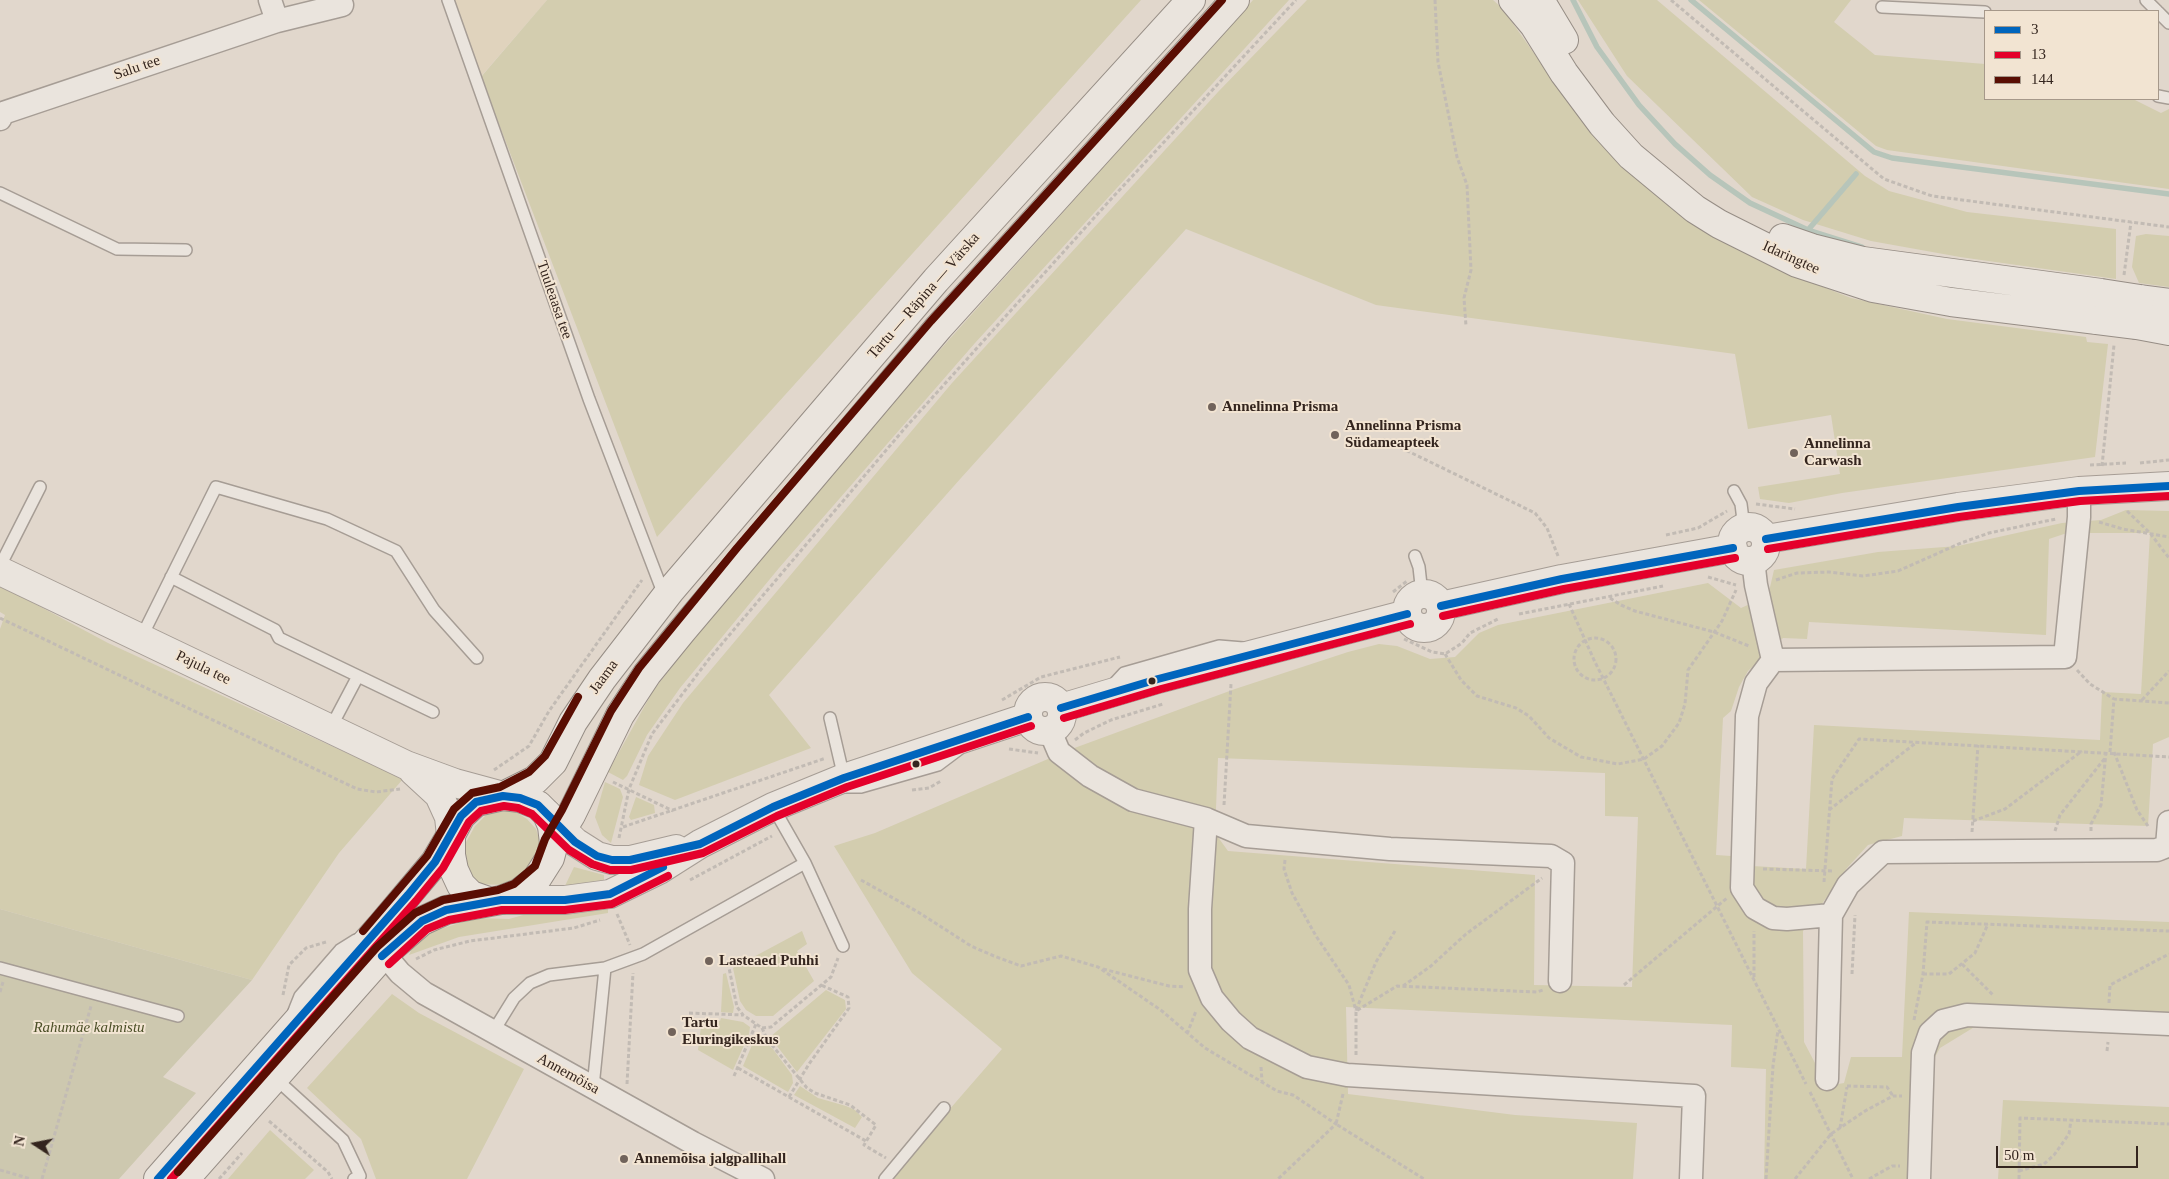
<!DOCTYPE html>
<meta charset="utf-8">
<style>
body{margin:0}
#map{position:relative;width:2169px;height:1179px;overflow:hidden;background:#e1d7cc;font-family:"Times New Roman",serif}
canvas{display:block}
.legend{position:absolute;left:1984px;top:10px;width:175px;height:90px;box-sizing:border-box;background:#f2e4d2;border:1px solid #a6988a;margin:0;padding:6px 9px;list-style:none;font-size:15px;color:#34251e}
.legend li{display:flex;align-items:center;gap:10px;height:25px}
.legend b{width:25px;border:1px solid #a6988a}
.north{position:absolute;left:10px;top:1119px;width:50px;height:50px;-webkit-text-stroke:4px #f2e4d2;paint-order:stroke;rotate:281deg;font-size:14px;font-weight:700;line-height:20px;text-align:center;color:#34251e}
.north::after{content:'';display:block;margin:auto;width:18px;height:22px;background:#34251e;clip-path:polygon(50% 0,100% 100%,50% 72%,0 100%)}
.scale{position:absolute;left:1996px;top:1146px;width:142px;height:22px;box-sizing:border-box;border:2px solid #34251e;border-top:0;padding-left:6px;font-size:15px;line-height:18px;white-space:nowrap;color:#34251e;-webkit-text-stroke:4px #f2e4d2;paint-order:stroke}
</style>
<div id="map">
<canvas width="2169" height="1179"></canvas>
<ul class="legend">
<li><b style="height:6px;background:#0065bd"></b>3</li>
<li><b style="height:6px;background:#e4002b"></b>13</li>
<li><b style="height:6px;background:#5a0e03"></b>144</li>
</ul>
<div class="north">N</div>
<div class="scale">50 m</div>
</div>
<script>
const c = document.querySelector('canvas').getContext('2d');
c.lineJoin = 'round';
function paint(path, color) {
  c.fillStyle = color;
  c.fill(path, 'evenodd');
}
function poly(rows) {
  const path = new Path2D();
  for (const r of rows) {
    if (r.length === 3) {
      path.moveTo(r[0] + r[2], r[1]);
      path.arc(r[0], r[1], r[2], 0, 2 * Math.PI);
      continue;
    }
    path.moveTo(r[0], r[1]);
    for (let i = 2; i < r.length; i += 2) path.lineTo(r[i], r[i + 1]);
  }
  return path;
}
function strokePath(path, color, width, dash) {
  c.strokeStyle = color;
  c.lineWidth = width;
  c.lineCap = dash ? 'butt' : 'round';
  c.setLineDash(dash || []);
  c.stroke(path);
}
function label(font, color, halo, rows, align = 'center') {
  c.font = font + ' "Times New Roman",serif';
  c.lineWidth = 4;
  c.setLineDash([]);
  c.textBaseline = 'middle';
  c.strokeStyle = halo;
  c.fillStyle = color;
  for (const [text, x, y, turn = 0] of rows) {
    c.save();
    c.translate(x, y);
    c.rotate((+turn || 0) * Math.PI / 180);
    c.textAlign = isNaN(turn) ? turn : align;
    if (halo) c.strokeText(text, 0, 0);
    c.fillText(text, 0, 0);
    c.restore();
  }
}
const farmland = poly([
 [448,0,547,0,477,81]
]);
const green = poly([
 [547,0,1141,0,657,537,481,77],
 [1253,0,1289,0,975,343,779,568,680,688,647,735,627,776,623,780,608,772,653,691,701,629,879,418],
 [1307,0,1493,0,1502,8,1589,131,1645,185,1717,236,1778,269,1851,298,1947,319,2086,337,2087,342,2108,344,2095,457,1842,493,1789,503,1760,499,1758,487,1840,474,1831,415,1748,429,1735,354,1376,305,1186,229,961,478,769,695,811,748,675,800,639,785,648,756,683,703,952,383,1218,92],
 [1578,0,1657,0,1865,176,1889,191,1967,212,2116,229,2116,279,1960,257,1871,241,1803,220,1752,197,1627,76],
 [1699,0,1851,0,1834,22,1875,55,1985,64,1985,99,2133,99,2161,113,2169,109,2169,189,1887,150,1876,146],
 [2146,234,2169,236,2169,287,2139,283,2132,267,2136,236],
 [2126,510,2169,511,2169,737,2153,744,2148,826,1904,818,1902,836,1868,845,1847,868,1803,931,1804,1042,1827,1086,1844,1083,1851,1057,1902,1057,1909,912,2169,922,2169,1019,1994,1015,1940,1048,1918,1088,1912,1179,1764,1179,1766,1069,1731,1067,1732,1025,1346,1007,1348,1094,1515,1115,1637,1123,1633,1179,889,1179,1002,1049,912,973,834,846,875,833,1069,750,1235,689,1348,652,1379,644,1397,646,1430,659,1455,657,1479,633,1498,625,1708,583,1741,608,1768,596,1774,570,1878,552,1958,546,2062,523,2101,520],
 [2067,533,2150,533,2141,694,2102,692,2100,740,1814,725,1806,869,1734,865,1731,856,1716,855,1723,718,1731,711,1739,687,1748,671,1783,638,1807,639,1809,622,2046,635,2049,539],
 [1218,758,1605,773,1605,816,1638,817,1632,987,1534,985,1535,875,1228,851,1215,833],
 [0,585,108,643,403,779,339,853,252,980,0,909,0,629,5,615,0,612],
 [605,782,620,789,623,797,611,843,602,835,595,817],
 [636,797,654,805,655,813,631,820,629,817],
 [506,811,516,812,527,819,536,829,542,847,536,867,507,885,477,884,469,880,462,857,465,844,475,826,486,815],
 [574,867,604,875,604,888,564,888],
 [608,905,608,913,459,937,409,955,415,942,428,933,475,918,509,919,541,910],
 [802,931,807,944,797,951,814,981,773,1016,756,1016,746,1010,740,1001,733,968],
 [726,973,734,1007,733,1013,721,1012,723,974],
 [826,990,845,1000,846,1009,797,1072,770,1037],
 [392,994,419,1013,524,1069,467,1179,376,1179,361,1139,307,1088],
 [721,1018,743,1022,750,1027,749,1034,733,1070,698,1050,702,1019,720,1021],
 [759,1037,773,1049,792,1075,793,1083,788,1092,743,1066,755,1038],
 [800,1086,818,1098,846,1106,855,1110,862,1117,855,1128,794,1095],
 [2003,1100,2169,1107,2169,1179,1998,1179],
 [270,1130,314,1170,305,1179,228,1179]
]);
const cemetery = poly([
 [0,909,252,980,163,1077,196,1093,119,1179,0,1179]
]);
const stream = poly([
 [1573,0,1597,47,1639,105,1675,144,1710,175,1750,203,1808,230,1856,174],
 [1691,0,1874,152,1892,158,2169,194],
 [1808,230,1862,247]
]);
const path = poly([
 [1435,0,1438,62,1457,157,1467,185,1471,270,1464,298,1466,326],
 [1671,0,1884,179,1932,196,2169,227],
 [2124,275,2131,222],
 [1383,439,1535,513,1547,528,1558,556],
 [2140,463,2169,460],
 [2090,465,2126,463],
 [2102,466,2114,345],
 [1756,504,1795,509],
 [2127,511,2150,533,2169,558],
 [2099,522,2123,529,2169,537],
 [1666,535,1698,528,1727,511],
 [1708,577,1736,585],
 [1776,580,1797,573,1829,572,1863,576,1898,571,1961,543,1989,533,2056,519],
 [1393,592,1407,581],
 [1610,598,1621,605,1635,611,1714,632,1749,646],
 [1569,604,1594,660,1806,1084],
 [1519,614,1663,586],
 [0,618,357,789,376,792,400,789],
 [1595,659,21],
 [1404,639,1432,652,1445,654,1462,643,1470,633,1498,619],
 [1445,654,1461,680,1477,696,1516,708,1529,716,1549,738,1581,757,1618,764,1644,759,1662,746,1679,723,1685,704,1688,670,1722,621,1736,590],
 [2077,670,2090,684,2114,699],
 [1002,700,1041,677,1120,657],
 [2142,700,2169,671],
 [1075,740,1084,733,1111,720,1163,704],
 [1009,749,1038,753],
 [2110,752,2114,699,2169,703],
 [2114,752,2137,810,2148,826],
 [494,770,529,746,549,711,642,580],
 [613,782,673,811],
 [912,790,929,788,941,781],
 [1224,805,1231,684],
 [1829,810,1917,742],
 [1973,821,2005,809,2082,751],
 [623,827,826,758],
 [2055,831,2060,815,2105,758],
 [2091,831,2091,824,2101,805,2106,752],
 [1972,832,1978,745],
 [619,838,629,789,652,734,709,659,905,428,1112,198,1296,0],
 [1285,860,1284,869,1292,893,1316,936,1349,985,1356,1011],
 [1763,869,1834,871],
 [690,880,772,836],
 [861,880,918,912,971,946,994,956,1021,966,1061,956,1098,967,1162,1011,1205,1048,1277,1091,1293,1095,1336,1124,1278,1179],
 [1824,882,1832,779,1859,739,2169,757],
 [617,914,630,945],
 [416,959,434,950,470,941,574,928,600,920],
 [728,963,737,1007,743,1015,762,1028,771,1027,831,977,838,958],
 [1962,964,1993,995],
 [1103,969,1169,986,1185,987],
 [1852,974,1855,915],
 [1923,974,1949,974,1975,953,1988,924],
 [1754,977,1754,931],
 [1624,985,1727,898],
 [1403,986,1431,966,1466,934,1542,878],
 [0,992,3,982],
 [283,995,289,965,306,948,326,942],
 [2109,1003,2110,985,2169,954],
 [1356,1010,1376,962,1395,931],
 [689,1013,743,1015],
 [1914,1020,1923,974,1927,922,2169,931],
 [762,1028,767,1039,807,1088,815,1093,850,1105,876,1125,864,1145,886,1158],
 [1187,1034,1196,1011],
 [2107,1051,2108,1042],
 [1356,1055,1356,1011,1397,986,1537,992,1543,990],
 [1261,1067,1262,1081],
 [738,1068,866,1141],
 [734,1076,756,1024],
 [627,1084,633,973],
 [1847,1086,1887,1087,1893,1096],
 [1810,1092,1853,1179],
 [1343,1094,1336,1124,1424,1179],
 [789,1097,809,1064,849,1008,848,997,821,985],
 [269,1121,328,1172,332,1179],
 [1840,1128,1847,1087],
 [0,1170,31,1179],
 [2019,1171,2044,1164,2054,1155,2069,1134,2071,1120],
 [42,1179,91,1006],
 [219,1179,242,1153],
 [1766,1179,1773,1066,1778,1030],
 [1795,1179,1831,1134,1865,1111,1893,1096,1902,1096],
 [1869,1179,1892,1166,1900,1166],
 [2019,1179,2020,1118,2169,1124]
]);
const service = poly([
 [448,0,589,399,664,595],
 [2146,0,2157,11],
 [1882,7,1985,12],
 [2158,12,2169,23],
 [2158,96,2169,98],
 [0,193,117,249,186,250],
 [1734,491,1741,504,1744,528],
 [1415,556,1419,567,1422,594],
 [0,566,40,487],
 [171,577,275,630,279,638,358,676,330,729],
 [141,638,216,487,327,519,396,551,434,610,477,658],
 [358,676,433,712],
 [1111,687,1124,673,1219,646,1243,648],
 [830,718,844,778],
 [844,787,861,787,938,765,958,750],
 [805,863,843,946],
 [0,968,178,1016],
 [294,1011,300,996,340,950,356,940],
 [493,1032,514,998,530,983,549,975,605,968],
 [275,1078,343,1140,360,1176,354,1179],
 [593,1087,605,968,643,954,805,863,773,807],
 [885,1179,944,1108]
]);
const minor = poly([
 [270,0,277,21,342,5],
 [0,119,3,113,277,21],
 [1753,560,1756,585,1773,660],
 [1050,731,1059,752,1090,776,1133,800,1206,819,1246,836,1390,849,1551,856,1563,863,1560,981],
 [1206,819,1200,909,1200,970,1212,998,1231,1021,1250,1038,1307,1067,1347,1075,1694,1096,1691,1179],
 [1831,915,1848,885,1883,852,2157,850,2167,846,2169,822],
 [384,954,400,973,424,993,693,1143,763,1179],
 [1827,1079,1831,915,1787,919,1773,918,1755,908,1742,888,1747,716,1756,683,1773,660,2065,657,2079,517,2079,491],
 [1919,1179,1923,1053,1930,1033,1943,1021,1967,1015,2169,1024]
]);
const tertiary = poly([
 [1749,544,17],
 [1766,539,1958,507,2079,491,2169,486],
 [0,571,406,765,455,783,503,796],
 [1424,611,17],
 [1441,606,1562,579,1733,548],
 [1045,714,17],
 [1061,708,1158,679,1407,614],
 [413,771,439,795,449,817,451,835],
 [547,814,575,842,597,856,612,860,630,860,676,849],
 [501,900,565,900,610,894,659,870,700,844,773,807,844,778,1028,717]
]);
const secondary = poly([
 [1513,0,1534,25,1564,73,1602,124,1631,156,1695,209,1719,224,1797,263,1873,288,1951,302,2097,320],
 [1540,0,1564,40],
 [1783,238,1812,248,1863,261,2101,293],
 [2140,299,2169,303],
 [2137,325,2169,331],
 [503,796,535,780,553,762,573,722,602,679,670,591,936,280,1191,0],
 [554,843,571,815,620,715,647,674,682,631,939,327,1235,0],
 [158,1179,382,925,435,862,451,835],
 [185,1179,384,954,422,921,446,910,501,900,519,893,536,880,550,858,554,843,552,826,547,814,538,805,520,798,503,796,476,802,461,816,451,835,451,855,454,870,461,885,471,895,488,901]
]);
const secondaryBridge = poly([
 [2101,293,2140,299],
 [2097,320,2137,325]
]);
const bus1 = poly([
 [1766,539,1958,507,2079,491,2169,486],
 [1441,606,1562,579,1733,548],
 [1061,708,1158,679,1407,614],
 [382,956,422,921,446,910,501,900,565,900,610,894,663,867],
 [158,1179,408,895,435,862,461,816,476,802,503,796,520,798,538,805,575,842,597,856,612,860,630,860,700,844,773,807,844,778,1028,717]
]);
const bus2 = poly([
 [1768,549,1959,517,2080,501,2169,496],
 [1443,616,1564,589,1735,558],
 [1064,718,1161,689,1410,624],
 [389,964,427,929,449,920,502,910,565,910,612,904,668,876],
 [171,1179,416,901,443,868,469,822,481,811,504,806,518,808,532,814,569,850,592,864,610,870,631,870,703,853,777,816,847,787,1031,726]
]);
const bus3 = poly([
 [363,931,427,856,454,809,472,793,500,787,529,772,545,756,578,697],
 [178,1172,377,947,415,913,443,900,498,890,514,884,535,866,545,839,562,810,611,711,639,668,737,548,931,321,1222,0]
]);
const markers = [
 [1212,407,5,"#71635b"],
 [1335,435,5,"#71635b"],
 [1794,453,5,"#71635b"],
 [1152,681,4.5,"#34251e"],
 [916,764,4.5,"#34251e"],
 [709,961,5,"#71635b"],
 [672,1032,5,"#71635b"],
 [624,1159,5,"#71635b"]
];
const streetNames = [
 ["Salu tee",137,68,-19],
 ["Idaringtee",1791,258,24],
 ["Tartu — Räpina — Värska",924,296,-49],
 ["Tuuleaasa tee",554,300,71],
 ["Pajula tee",203,668,26],
 ["Jaama",604,677,-54],
 ["Annemõisa",568,1074,29]
];
const poiNames = [
 ["Annelinna Prisma",1222,407],
 ["Annelinna Prisma",1345,426],
 ["Südameapteek",1345,443],
 ["Annelinna",1804,444],
 ["Carwash",1804,461],
 ["Lasteaed Puhhi",719,961],
 ["Tartu",682,1023],
 ["Eluringikeskus",682,1040],
 ["Annemõisa jalgpallihall",634,1159]
];
const parkNames = [
 ["Rahumäe kalmistu",89,1028]
];
paint(farmland, '#e0d3bd');
paint(green, '#d3cdaf');
paint(cemetery, '#cdc8af');
strokePath(stream, '#b7c5ba', 5.5);
strokePath(service, '#a69d95', 14);
strokePath(minor, '#a69d95', 25);
strokePath(tertiary, '#a69d95', 30);
strokePath(secondary, '#968d85', 30);
strokePath(path, '#c2bbb4', 3, [4, 2.5]);
strokePath(service, '#eae4dd', 11);
strokePath(minor, '#eae4dd', 22);
strokePath(tertiary, '#eae4dd', 28);
strokePath(secondary, '#eae4dd', 28);
strokePath(secondaryBridge, '#968d85', 30, []);
strokePath(secondaryBridge, '#eae4dd', 28);
strokePath(bus1, '#0065bd', 8);
strokePath(bus2, '#e4002b', 8);
strokePath(bus3, '#5a0e03', 8);
for (const [x, y, r, color] of markers) {
  const dot = new Path2D();
  dot.arc(x, y, r, 0, 2 * Math.PI);
  c.fillStyle = color;
  c.fill(dot);
  strokePath(dot, '#f2e4d2', 2);
}
label('15px', '#34251e', '#f2e4d2', streetNames);
label('bold 15px', '#34251e', '#f2e4d2', poiNames, 'left');
label('italic 15px', '#4b4f27', '#f2e4d2', parkNames);
</script>
